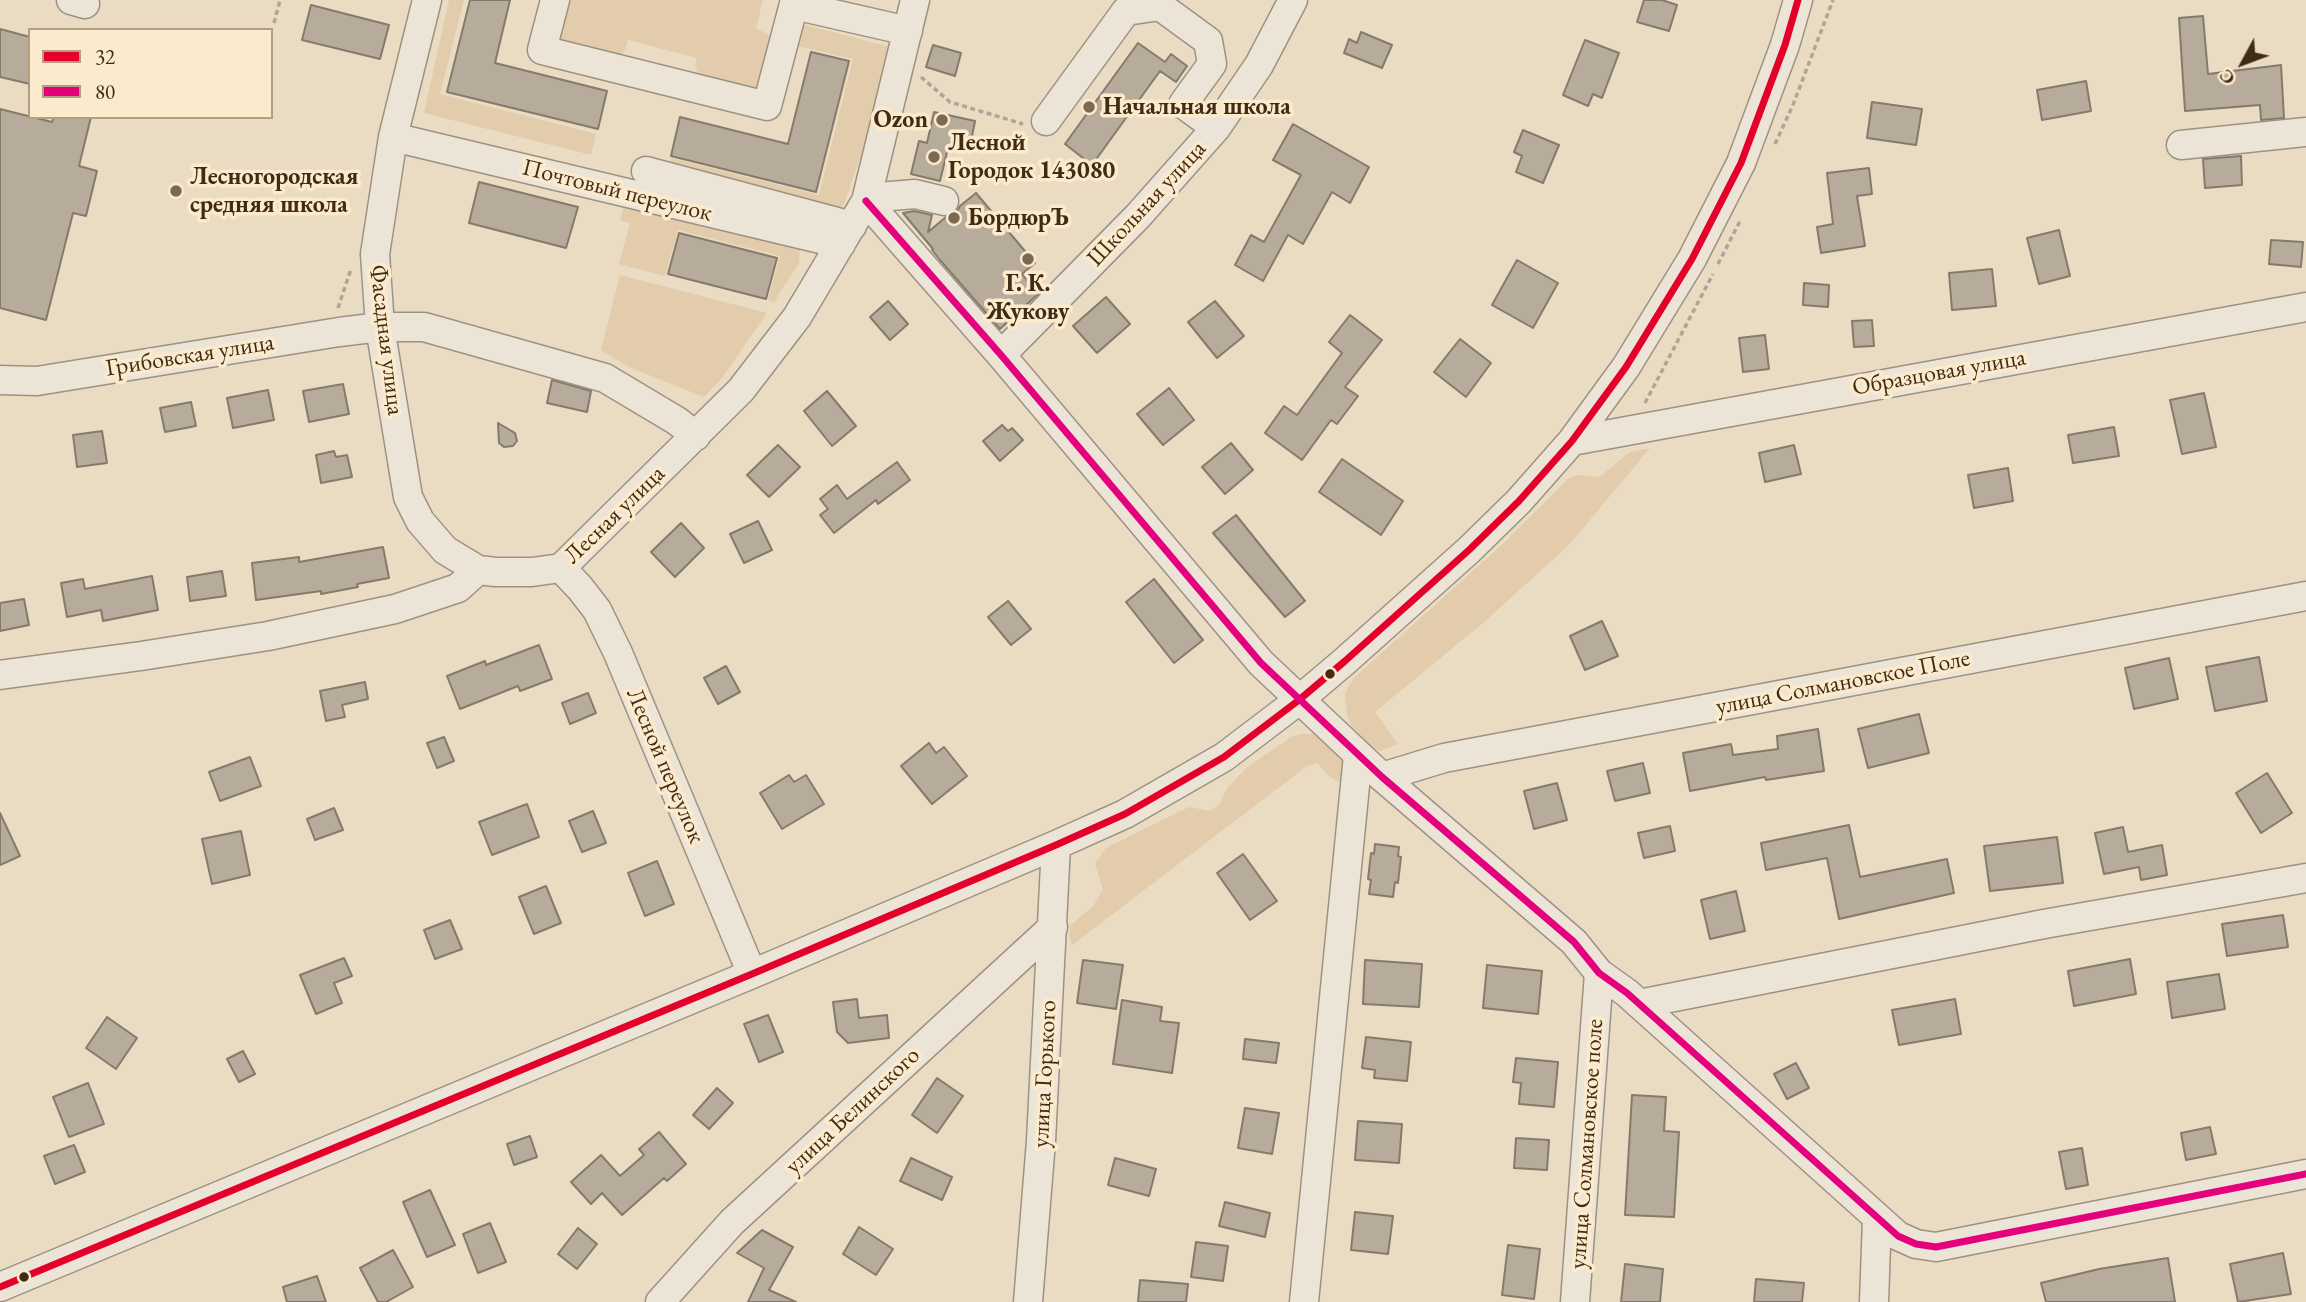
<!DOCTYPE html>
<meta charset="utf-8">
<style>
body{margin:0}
#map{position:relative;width:2306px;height:1302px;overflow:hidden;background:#eadbc3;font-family:"EB Garamond",serif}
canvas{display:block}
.legend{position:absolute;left:28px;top:28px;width:245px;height:91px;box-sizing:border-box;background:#fceacd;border:2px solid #b19e83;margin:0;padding:9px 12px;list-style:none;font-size:21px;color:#402b15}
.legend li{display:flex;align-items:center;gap:14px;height:35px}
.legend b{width:35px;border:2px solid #b19e83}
.north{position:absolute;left:2208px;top:28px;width:70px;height:70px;-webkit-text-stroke:5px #fceacd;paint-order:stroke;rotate:229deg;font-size:19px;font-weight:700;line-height:28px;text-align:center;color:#402b15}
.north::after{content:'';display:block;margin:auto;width:24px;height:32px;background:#402b15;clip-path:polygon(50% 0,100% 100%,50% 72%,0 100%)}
</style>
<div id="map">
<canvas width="2306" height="1302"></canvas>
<ul class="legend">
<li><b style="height:9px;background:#e4002b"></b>32</li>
<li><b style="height:9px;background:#e5007d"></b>80</li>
</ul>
<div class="north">С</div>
</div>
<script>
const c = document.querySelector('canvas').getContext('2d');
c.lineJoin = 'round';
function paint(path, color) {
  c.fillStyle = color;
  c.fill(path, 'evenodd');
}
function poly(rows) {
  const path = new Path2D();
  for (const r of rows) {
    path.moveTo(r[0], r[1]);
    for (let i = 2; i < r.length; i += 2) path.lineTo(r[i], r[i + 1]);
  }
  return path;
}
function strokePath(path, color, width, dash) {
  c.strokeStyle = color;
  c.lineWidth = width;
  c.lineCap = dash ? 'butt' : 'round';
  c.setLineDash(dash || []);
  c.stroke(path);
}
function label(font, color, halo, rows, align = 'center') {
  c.font = font + ' "EB Garamond",serif';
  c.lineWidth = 7;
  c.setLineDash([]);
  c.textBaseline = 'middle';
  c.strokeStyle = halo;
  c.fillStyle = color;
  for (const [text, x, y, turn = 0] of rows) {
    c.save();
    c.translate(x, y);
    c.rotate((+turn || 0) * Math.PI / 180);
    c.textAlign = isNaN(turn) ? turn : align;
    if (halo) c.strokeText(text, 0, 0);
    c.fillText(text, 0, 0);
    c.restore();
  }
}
const green = poly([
 [449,0,464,0,440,94,596,134,591,155,424,113],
 [566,0,763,0,756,28,774,38,760,86,755,90,700,78,695,66,697,58,628,40,625,50,620,56,560,41,559,36],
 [798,23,890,47,868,135,844,204,838,210,668,167,671,158,819,195,853,59,793,45],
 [625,200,800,244,799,263,774,302,768,300,780,256,678,230,665,276,619,264,630,223,620,220],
 [620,275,767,313,722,378,704,397,629,367,601,350],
 [1650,448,1568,546,1483,623,1375,712,1398,744,1380,751,1371,747,1351,725,1347,715,1345,695,1349,685,1355,677,1506,541,1569,478,1579,475,1599,477,1630,452],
 [1302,734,1313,734,1326,740,1339,754,1344,763,1344,774,1339,782,1330,777,1317,763,1307,766,1072,945,1069,935,1071,925,1093,906,1103,890,1095,863,1106,848,1189,807,1210,811,1219,805,1227,788,1247,767,1293,736]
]);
const building = poly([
 [470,0,510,0,495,63,607,91,598,129,447,92,470,0],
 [1644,0,1662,0,1677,5,1669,31,1637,22,1644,0],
 [311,5,389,25,380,59,302,40,311,5],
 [2203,16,2208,74,2281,65,2284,118,2261,120,2260,105,2185,111,2179,18,2203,16],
 [0,29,30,37,30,84,0,77,0,29],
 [1361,32,1392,45,1382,68,1344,53,1349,39,1357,43,1361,32],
 [1585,40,1619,53,1602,98,1593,94,1588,106,1563,95,1585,40],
 [1138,43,1165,62,1171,54,1187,66,1176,82,1160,71,1092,165,1065,144,1138,43],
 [933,45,961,53,955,76,926,67,933,45],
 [811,52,849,61,816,192,671,156,680,117,788,144,811,52],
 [2086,81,2091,111,2042,120,2037,90,2086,81],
 [1872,102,1922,109,1916,145,1867,138,1872,102],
 [0,109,52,122,54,117,91,117,79,166,97,171,86,216,73,213,46,320,0,308,0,109],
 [934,112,975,121,969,152,948,148,940,181,911,174,919,141,927,143,934,112],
 [1293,124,1369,167,1350,203,1332,192,1303,244,1288,235,1263,281,1235,265,1251,235,1264,242,1301,175,1273,160,1293,124],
 [1523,130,1559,145,1543,183,1516,172,1522,156,1514,152,1523,130],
 [2241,156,2242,185,2205,188,2203,159,2241,156],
 [1869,168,1872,194,1857,196,1865,246,1821,253,1817,227,1833,224,1827,173,1869,168],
 [479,182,578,207,566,248,469,223,479,182],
 [976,193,1035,263,1022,274,1038,294,1000,329,940,260,932,250,933,249,903,213,914,211,932,215,928,232,946,217,956,213,960,206,976,193],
 [2059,230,2070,276,2039,284,2027,238,2059,230],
 [679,233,777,258,766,299,668,274,679,233],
 [2271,240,2303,242,2301,267,2269,264,2271,240],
 [1517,260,1558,283,1533,328,1492,305,1517,260],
 [1992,269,1996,306,1952,310,1949,273,1992,269],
 [1804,283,1829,285,1828,307,1803,305,1804,283],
 [1106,297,1130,324,1097,353,1073,326,1106,297],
 [888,301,908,324,890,340,870,317,888,301],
 [1215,301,1244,336,1217,358,1188,322,1215,301],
 [1350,315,1382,340,1345,387,1358,396,1337,424,1331,420,1302,460,1265,433,1284,406,1297,415,1342,353,1329,342,1350,315],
 [1872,320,1874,346,1854,347,1852,321,1872,320],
 [1765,335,1769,369,1743,372,1739,338,1765,335],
 [1460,339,1491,363,1466,397,1434,372,1460,339],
 [552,380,591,391,587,412,547,403,552,380],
 [343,384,349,414,309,422,303,391,343,384],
 [1169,388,1194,420,1163,445,1137,414,1169,388],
 [268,390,274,420,233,428,227,398,268,390],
 [827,391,856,426,832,446,804,411,827,391],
 [2204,393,2216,447,2182,454,2170,400,2204,393],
 [191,402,196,426,165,432,160,408,191,402],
 [498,423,515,433,517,441,513,446,504,447,499,443,498,423],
 [1002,425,1008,431,1012,428,1023,440,1000,461,983,441,1002,425],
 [2114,427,2119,456,2073,463,2068,435,2114,427],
 [102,431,107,463,77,467,73,435,102,431],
 [1231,443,1253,470,1225,494,1202,467,1231,443],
 [778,445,800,467,769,497,747,475,778,445],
 [1794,445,1801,474,1765,482,1759,453,1794,445],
 [334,451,336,457,347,455,352,477,321,483,316,455,334,451],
 [1342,459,1403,501,1381,535,1319,492,1342,459],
 [897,462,910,480,878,504,876,500,834,533,820,515,828,509,820,499,837,485,847,499,897,462],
 [2008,468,2013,501,1974,508,1968,475,2008,468],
 [1236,515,1305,601,1285,617,1213,533,1236,515],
 [758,521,772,550,744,563,730,534,758,521],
 [681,523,704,548,675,577,651,552,681,523],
 [383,547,389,578,357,584,358,587,321,594,321,591,256,600,252,563,299,557,299,562,383,547],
 [222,571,226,596,190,601,187,577,222,571],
 [152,576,158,610,103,621,101,610,67,617,61,583,83,579,85,589,152,576],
 [1154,579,1203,640,1174,663,1126,602,1154,579],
 [24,599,29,625,0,631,0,603,24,599],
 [1008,601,1031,629,1011,645,988,617,1008,601],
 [1602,621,1618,656,1585,670,1570,636,1602,621],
 [539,645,552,679,520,691,518,686,460,709,447,676,485,661,486,665,539,645],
 [2259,657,2267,701,2215,711,2206,667,2259,657],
 [2169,658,2178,699,2134,709,2125,668,2169,658],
 [726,666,740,692,718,704,704,678,726,666],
 [365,682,368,699,342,705,345,717,326,721,320,691,365,682],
 [588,693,596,713,570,724,562,703,588,693],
 [1919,714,1929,753,1868,768,1858,729,1919,714],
 [1818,729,1824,771,1766,780,1765,777,1690,791,1683,753,1731,744,1733,755,1778,749,1777,736,1818,729],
 [444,737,454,761,437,768,427,743,444,737],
 [929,743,936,753,944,747,967,776,932,804,901,766,929,743],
 [250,757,261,786,220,801,209,772,250,757],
 [1643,763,1650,793,1615,801,1607,771,1643,763],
 [2267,773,2292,813,2261,833,2236,793,2267,773],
 [789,775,794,782,806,775,824,804,782,829,760,793,789,775],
 [1557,783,1567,820,1534,829,1524,791,1557,783],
 [527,804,539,837,492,855,479,822,527,804],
 [334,808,343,830,315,840,307,819,334,808],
 [593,811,606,843,582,852,569,821,593,811],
 [0,813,20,856,0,865,0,813],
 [1849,825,1860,877,1947,859,1954,893,1839,919,1827,858,1766,870,1761,843,1849,825],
 [1670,826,1675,851,1644,858,1638,833,1670,826],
 [2123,827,2128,852,2162,845,2167,875,2141,880,2139,867,2104,874,2095,833,2123,827],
 [241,831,250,875,212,884,202,839,241,831],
 [2057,837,2063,883,1990,891,1984,846,2057,837],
 [1375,844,1399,847,1398,856,1401,857,1398,883,1395,882,1393,897,1369,894,1371,880,1368,879,1371,853,1374,854,1375,844],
 [1243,854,1277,901,1250,920,1217,873,1243,854],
 [657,861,674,904,645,916,628,873,657,861],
 [546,886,561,923,534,934,519,897,546,886],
 [1736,891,1745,931,1710,939,1701,900,1736,891],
 [2283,915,2288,947,2227,956,2222,924,2283,915],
 [450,920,462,949,435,959,424,930,450,920],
 [344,958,352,976,334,983,342,1003,316,1014,300,975,344,958],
 [2130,959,2136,994,2074,1006,2068,971,2130,959],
 [1083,960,1123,965,1116,1009,1077,1003,1083,960],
 [1365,960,1422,964,1419,1007,1363,1004,1365,960],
 [1487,965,1542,971,1538,1014,1483,1008,1487,965],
 [2219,974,2225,1009,2172,1018,2167,982,2219,974],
 [857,999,859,1018,887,1015,889,1038,848,1043,837,1032,833,1002,857,999],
 [1955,999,1961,1034,1899,1045,1892,1010,1955,999],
 [1122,1000,1162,1007,1160,1021,1179,1023,1172,1073,1113,1064,1122,1000],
 [768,1015,783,1052,759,1062,744,1024,768,1015],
 [107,1017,137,1038,116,1069,86,1048,107,1017],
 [1366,1037,1411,1042,1407,1081,1374,1078,1375,1070,1362,1068,1366,1037],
 [1245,1039,1279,1043,1276,1063,1243,1059,1245,1039],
 [243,1051,255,1074,239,1082,227,1059,243,1051],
 [1516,1058,1558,1062,1554,1107,1519,1104,1521,1083,1513,1082,1516,1058],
 [1796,1063,1809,1088,1787,1099,1774,1074,1796,1063],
 [937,1078,963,1096,937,1133,912,1115,937,1078],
 [88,1083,104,1124,69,1137,53,1097,88,1083],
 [717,1088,733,1103,709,1129,693,1115,717,1088],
 [1632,1095,1666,1097,1664,1131,1679,1132,1674,1217,1625,1215,1632,1095],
 [1245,1108,1279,1113,1272,1154,1238,1148,1245,1108],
 [1358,1121,1402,1124,1399,1163,1355,1160,1358,1121],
 [2210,1127,2216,1154,2186,1160,2181,1133,2210,1127],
 [659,1132,686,1164,667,1181,664,1178,622,1215,602,1193,591,1204,571,1182,601,1155,620,1176,644,1155,639,1149,659,1132],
 [530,1136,537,1157,514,1165,507,1144,530,1136],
 [1516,1138,1549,1140,1547,1170,1514,1168,1516,1138],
 [74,1145,85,1172,55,1184,44,1156,74,1145],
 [2082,1148,2088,1185,2066,1189,2059,1152,2082,1148],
 [911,1158,952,1177,942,1200,900,1181,911,1158],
 [1115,1158,1156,1169,1149,1196,1108,1185,1115,1158],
 [430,1190,455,1245,427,1257,403,1202,430,1190],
 [1225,1202,1270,1213,1265,1237,1219,1226,1225,1202],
 [1355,1212,1393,1216,1388,1254,1351,1250,1355,1212],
 [490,1223,506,1262,478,1273,463,1234,490,1223],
 [859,1227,893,1249,876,1275,843,1254,859,1227],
 [578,1228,597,1244,577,1269,558,1254,578,1228],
 [762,1230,793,1247,769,1290,796,1302,748,1302,764,1268,737,1253,762,1230],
 [1196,1242,1228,1246,1223,1281,1191,1277,1196,1242],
 [1508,1245,1540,1249,1534,1299,1502,1295,1508,1245],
 [393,1250,413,1287,386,1302,378,1302,360,1268,393,1250],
 [2283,1253,2291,1294,2238,1302,2230,1264,2283,1253],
 [2168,1258,2175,1302,2046,1302,2041,1283,2099,1269,2168,1258],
 [1625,1264,1663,1269,1660,1302,1621,1302,1625,1264],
 [317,1276,326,1302,287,1302,283,1287,317,1276],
 [1756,1279,1804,1283,1802,1302,1754,1302,1756,1279],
 [1140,1280,1188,1284,1186,1302,1138,1302,1140,1280]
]);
const path = poly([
 [274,23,280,0],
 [921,77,950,102,1023,124],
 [1775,144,1793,105,1833,0],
 [1718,264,1740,221],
 [338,308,351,269],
 [1645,403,1713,274]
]);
const minor = poly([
 [71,0,85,4],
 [427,0,393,137,375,254,380,327,408,497,420,521,445,550,478,570],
 [555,0,542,50,767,106,795,0],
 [794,5,908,31],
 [1046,121,1126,11,1160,6,1208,41,1212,64,1183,104,1216,128],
 [393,137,841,244],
 [2181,145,2306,132],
 [646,171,852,226],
 [867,198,915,194,944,201],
 [866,201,1001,355,1261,663,1382,777,1574,942,1599,973,1627,993,1898,1236,1916,1244,1936,1247,2306,1174],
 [1001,355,1138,216,1216,128,1259,65,1293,0],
 [0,380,37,381,339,332,380,327,424,327,605,378,677,421,696,436],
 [1572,441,2306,307],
 [561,568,580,588,597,610,618,653,752,974],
 [0,675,141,656,268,636,395,609,458,588,478,570,496,572,532,572,561,568,741,390,797,317,866,201,915,0],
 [1382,777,1444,758,2306,596],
 [1639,1004,2044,924,2306,878],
 [0,1287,752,974,1056,845,1125,814,1224,757,1299,700,1345,661,1469,550,1519,501,1572,441,1626,367,1692,259,1741,163,1785,45,1798,0],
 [660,1302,732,1222,1053,927],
 [1028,1302,1041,1141,1056,845],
 [1304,1302,1358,755],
 [1575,1302,1599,973],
 [1874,1302,1877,1218]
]);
const bus1 = poly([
 [0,1287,752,974,1056,845,1125,814,1224,757,1299,700,1345,661,1469,550,1519,501,1572,441,1626,367,1692,259,1741,163,1785,45,1798,0]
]);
const bus2 = poly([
 [866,201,1001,355,1261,663,1382,777,1574,942,1599,973,1627,993,1898,1236,1916,1244,1936,1247,2306,1174]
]);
const markers = [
 [1089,107,7,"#7c6952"],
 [942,120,7,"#7c6952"],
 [934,157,7,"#7c6952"],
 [176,191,7,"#7c6952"],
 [954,218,7,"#7c6952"],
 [1028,259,7,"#7c6952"],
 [1330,674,6,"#402b15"],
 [24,1277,6,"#402b15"]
];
const poiNames = [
 ["Начальная школа",1103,107],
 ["Ozon",928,120,"right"],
 ["Лесной",948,143],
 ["Городок 143080",948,171],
 ["Лесногородская",190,177],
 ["средняя школа",190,205],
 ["БордюрЪ",968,218],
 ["Г. К.",1028,284,"center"],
 ["Жукову",1028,312,"center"]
];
const streetNames = [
 ["Почтовый переулок",617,191,14],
 ["Школьная улица",1147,204,-47],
 ["Фасадная улица",386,340,83],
 ["Грибовская улица",190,356,-9],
 ["Образцовая улица",1939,373,-10],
 ["Лесная улица",615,515,-44],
 ["улица Солмановское Поле",1843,683,-11],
 ["Лесной переулок",665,766,67],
 ["улица Горького",1045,1074,-87],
 ["улица Белинского",853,1111,-43],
 ["улица Солмановское поле",1587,1144,-86]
];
paint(green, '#e2ccab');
paint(building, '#b7ac9b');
strokePath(building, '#857a6b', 2);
strokePath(minor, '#9d9282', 31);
strokePath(path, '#ada599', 3.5, [5, 3.5]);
strokePath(minor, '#ede4d8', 28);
strokePath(bus1, '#e4002b', 7);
strokePath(bus2, '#e5007d', 7);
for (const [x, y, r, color] of markers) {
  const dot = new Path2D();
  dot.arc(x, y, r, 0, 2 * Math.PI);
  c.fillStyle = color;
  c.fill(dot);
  strokePath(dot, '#fceacd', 2.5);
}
label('bold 24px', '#402b15', '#fceacd', poiNames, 'left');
label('24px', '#402b15', '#fceacd', streetNames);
</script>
